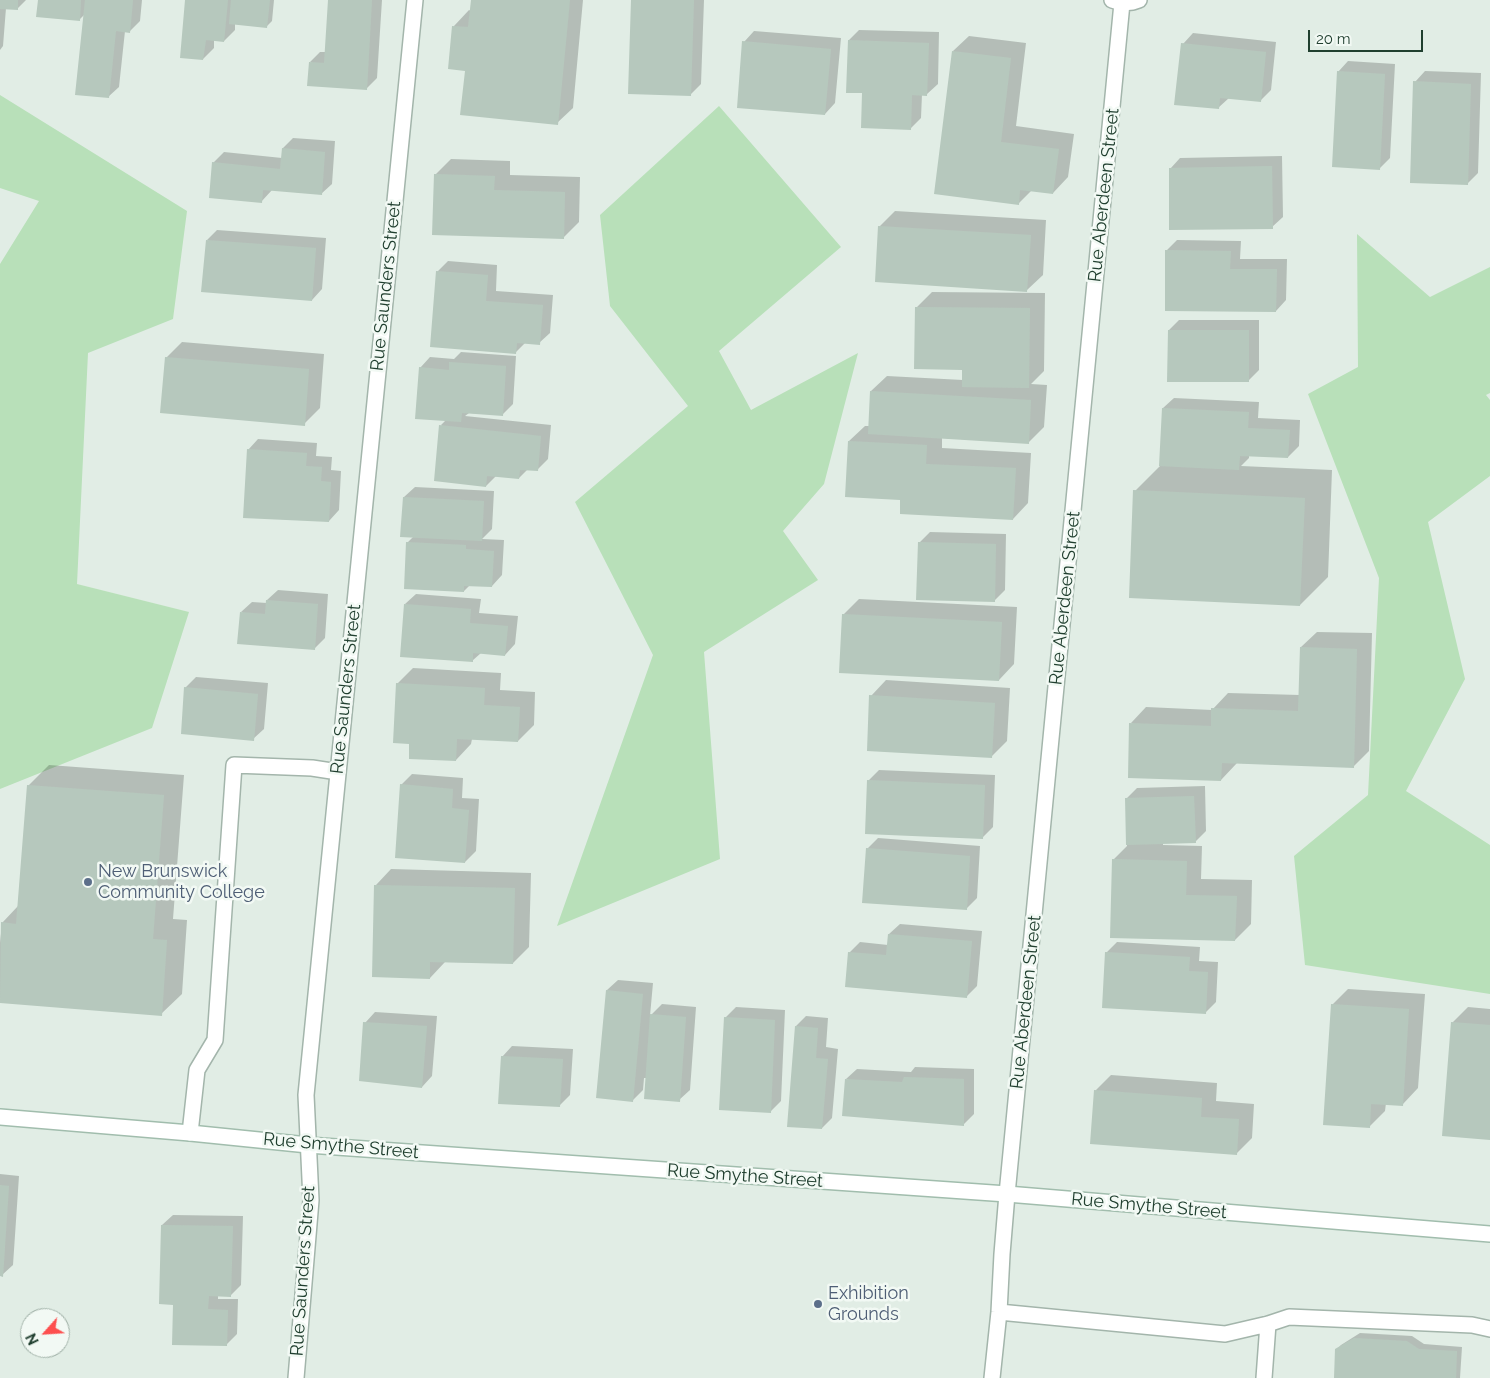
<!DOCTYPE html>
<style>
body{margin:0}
#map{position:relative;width:1490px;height:1378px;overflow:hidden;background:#e1ede5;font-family:Raleway,sans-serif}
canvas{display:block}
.north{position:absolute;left:20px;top:1308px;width:50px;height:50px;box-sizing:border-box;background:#f2f9f4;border:1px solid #9eafa5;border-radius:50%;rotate:244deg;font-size:14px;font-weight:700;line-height:20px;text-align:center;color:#203f2f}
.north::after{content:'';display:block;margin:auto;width:18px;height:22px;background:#fd4f4f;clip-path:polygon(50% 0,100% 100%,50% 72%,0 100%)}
.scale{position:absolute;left:1308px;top:30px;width:115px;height:22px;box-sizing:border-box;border:2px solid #203f2f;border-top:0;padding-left:6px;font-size:15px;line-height:18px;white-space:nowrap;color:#203f2f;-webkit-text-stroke:4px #f2f9f4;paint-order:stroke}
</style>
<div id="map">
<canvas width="1490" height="1378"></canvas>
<div class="north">N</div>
<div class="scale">20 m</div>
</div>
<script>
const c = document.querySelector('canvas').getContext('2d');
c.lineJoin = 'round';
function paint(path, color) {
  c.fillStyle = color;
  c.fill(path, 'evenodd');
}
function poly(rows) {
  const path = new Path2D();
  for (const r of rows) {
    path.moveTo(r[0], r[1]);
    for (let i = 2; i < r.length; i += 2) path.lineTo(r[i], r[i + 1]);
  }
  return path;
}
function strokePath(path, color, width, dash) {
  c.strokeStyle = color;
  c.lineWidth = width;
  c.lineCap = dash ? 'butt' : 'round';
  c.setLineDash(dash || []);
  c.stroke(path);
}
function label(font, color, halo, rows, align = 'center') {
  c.font = font + ' Raleway,sans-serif';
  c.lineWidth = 5;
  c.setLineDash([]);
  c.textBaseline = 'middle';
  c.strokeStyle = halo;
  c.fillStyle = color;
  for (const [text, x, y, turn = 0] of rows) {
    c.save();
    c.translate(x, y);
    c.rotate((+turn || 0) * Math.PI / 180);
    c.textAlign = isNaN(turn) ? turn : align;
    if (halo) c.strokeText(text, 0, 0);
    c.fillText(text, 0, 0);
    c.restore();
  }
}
const green = poly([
 [0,95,187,211,173,319,88,353,77,584,189,612,152,728,0,789,0,264,39,201,0,188],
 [719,106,841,247,719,351,751,410,858,353,824,484,783,531,818,580,704,652,720,859,557,926,653,655,575,502,688,406,610,306,600,215],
 [1357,234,1430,297,1490,267,1490,393,1486,395,1490,400,1490,476,1428,522,1465,679,1406,791,1490,845,1490,994,1305,965,1294,856,1368,795,1379,578,1308,394,1358,367]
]);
const shadow = poly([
 [0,0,26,0,17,9,6,8,3,46,0,50],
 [39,0,142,0,140,21,129,32,125,31,119,87,108,97,85,14,79,20],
 [186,0,274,0,272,21,267,26,235,24,235,30,224,41,214,40,214,48,203,59],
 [329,0,382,0,377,78,366,89,310,62,320,52,326,52],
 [472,0,583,0,573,108,557,123,466,70,454,26,469,10,471,11],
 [633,0,704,0,701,84,690,95],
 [859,30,939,32,938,84,927,94,922,94,921,118,910,129,863,92,849,40],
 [754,31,841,38,835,103,825,114,744,42],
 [1193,33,1276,42,1271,90,1260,101,1229,98,1218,108,1183,44],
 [969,36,1026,43,1016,126,1074,134,1068,177,1053,193,1032,190,1019,203,953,51],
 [1348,61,1395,64,1390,158,1380,168,1338,72],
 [1425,71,1481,73,1478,173,1467,184,1415,82],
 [293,138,335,141,332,184,321,194,272,190,261,202,213,163,224,152,282,158,283,148],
 [1282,156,1283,217,1272,227,1170,169,1180,158],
 [451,159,510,161,510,175,580,177,579,222,563,238,435,175],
 [895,211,1046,220,1043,275,1027,290,879,227],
 [217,230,326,238,322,289,312,300,207,240],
 [1177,240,1241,241,1240,259,1287,259,1286,300,1276,311,1166,251],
 [448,261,497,265,496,291,553,295,550,333,539,343,526,342,516,352,437,272],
 [932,292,1045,293,1044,371,1031,384,1047,385,1044,427,1028,443,942,438,942,448,1031,453,1028,503,1013,519,901,499,849,441,865,426,870,426,871,391,887,376,963,380,964,368,917,307],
 [1179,320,1259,320,1259,370,1248,381,1169,330],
 [182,342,324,354,320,408,304,424,166,358],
 [461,352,516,356,513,404,502,415,469,413,465,416,551,425,548,459,537,470,528,469,519,478,496,476,486,486,441,425,446,420,420,368,430,357,454,359],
 [1174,398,1259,402,1258,418,1300,420,1299,446,1288,457,1249,455,1249,458,1241,466,1332,470,1328,577,1300,605,1135,491,1161,465,1163,408],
 [258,439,317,443,316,456,332,457,331,470,341,471,339,510,329,521,248,450],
 [415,487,494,491,492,529,482,539,504,540,502,575,492,586,470,585,464,591,407,543,414,536,404,497],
 [930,532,1006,534,1005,590,994,601,919,543],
 [278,590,328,594,325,638,314,649,241,612,252,602,267,603,267,600],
 [416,594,481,599,479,613,518,616,515,644,505,655,481,653,472,661,405,604],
 [859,599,1017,607,1014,664,999,680,843,615],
 [1317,632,1372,633,1369,751,1353,767,1237,763,1221,780,1131,723,1146,707,1212,710,1228,693,1300,695,1301,647],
 [413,668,501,673,500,690,535,692,534,725,518,741,472,739,471,744,456,760,411,742,397,684],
 [196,677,268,683,264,729,253,739,185,688],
 [886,680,1010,688,1007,741,991,757,871,696],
 [49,765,184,775,173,919,187,920,182,994,161,1014,0,1002,0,943,2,923,18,906,28,786],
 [879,770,995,775,993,827,982,838,868,781],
 [412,774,463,778,462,798,479,799,476,851,465,862,401,785],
 [1205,786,1206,831,1195,842,1163,843,1163,845,1202,846,1201,879,1252,880,1251,924,1235,940,1113,860,1127,846,1126,799,1137,788],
 [878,838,980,846,977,898,966,909,867,849],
 [391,869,531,873,529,947,513,963,445,962,430,978,376,885],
 [900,924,982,931,977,986,966,997,849,953,860,942,888,945,889,934],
 [1117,942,1200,947,1199,961,1218,962,1216,1002,1205,1013,1106,953],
 [618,980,653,983,650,1016,662,1004,696,1007,690,1090,679,1100,647,1078,644,1078,643,1090,633,1100,607,990],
 [1348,989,1425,994,1418,1088,1403,1104,1386,1103,1385,1111,1369,1127,1332,1005],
 [736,1007,785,1010,781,1101,770,1112,725,1018],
 [1468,1007,1490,1009,1490,1139,1452,1023],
 [375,1012,437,1016,432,1076,422,1087,365,1023],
 [806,1016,828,1018,826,1047,838,1049,832,1118,822,1128,796,1026],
 [512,1046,573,1049,570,1095,559,1106,502,1057],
 [915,1067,974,1069,974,1114,964,1124,846,1079,857,1069,911,1072],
 [1111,1075,1217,1083,1216,1101,1254,1104,1252,1138,1236,1154,1095,1091],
 [0,1174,19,1176,13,1265,2,1275,0,1275],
 [173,1215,243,1216,241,1285,231,1295,218,1295,218,1299,238,1299,237,1334,226,1345,174,1303,162,1225],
 [1360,1333,1412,1336,1424,1344,1462,1347,1460,1378,1335,1378,1336,1350,1341,1345]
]);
const building = poly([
 [0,0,18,0,18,10,0,9],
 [38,0,81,0,80,21,36,17],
 [85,0,133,0,130,33,116,31,109,98,75,95],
 [185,0,228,0,224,42,206,40,203,60,180,58],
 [231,0,270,0,267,28,229,24],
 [328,0,372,0,367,90,307,86,309,62,324,63],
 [471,0,570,0,558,125,460,115,465,71,448,69,452,26,468,27],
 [631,0,694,0,691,96,628,94],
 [848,40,929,43,927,96,912,95,911,130,861,128,862,93,846,93],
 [742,41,831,49,825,115,737,108],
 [1181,43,1266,52,1261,102,1220,98,1219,109,1174,105],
 [952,51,1011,58,1001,142,1059,149,1053,194,1020,190,1019,205,934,194],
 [1337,71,1385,74,1380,170,1332,167],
 [1413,81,1471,84,1468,185,1410,183],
 [282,148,325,152,322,195,263,190,262,203,209,198,212,162,280,169],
 [1272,166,1273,229,1169,230,1169,168],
 [434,174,495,176,494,190,565,192,564,239,432,235],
 [878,226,1031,235,1027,292,875,282],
 [206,240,316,248,312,301,201,292],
 [1165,250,1231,251,1230,269,1277,269,1276,312,1165,311],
 [436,271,488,275,486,301,543,305,540,345,517,343,516,354,430,347],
 [915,307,1030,308,1029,388,962,387,962,370,914,369],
 [1168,330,1249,330,1249,382,1167,382],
 [165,357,309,369,305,426,160,413],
 [449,362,506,366,503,416,462,413,461,422,415,419,419,367,449,370],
 [870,391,1031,400,1029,444,868,434],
 [1162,408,1249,412,1248,428,1290,430,1288,458,1240,456,1239,470,1159,466],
 [439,425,541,436,538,471,520,470,519,479,487,476,486,487,434,481],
 [848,441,927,445,926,464,1016,468,1013,520,900,514,900,500,845,497],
 [247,449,307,453,306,466,322,467,321,481,331,482,329,522,243,518],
 [1133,490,1305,498,1300,606,1129,598],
 [403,497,484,501,482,541,400,537],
 [406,542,466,545,466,549,494,551,492,587,464,586,464,592,404,589],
 [918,542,996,544,995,602,916,600],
 [266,600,318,604,315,650,237,644,240,612,265,614],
 [404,604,471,609,470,623,508,626,505,656,473,653,473,662,400,657],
 [842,614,1002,622,999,681,839,673],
 [1300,647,1357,649,1354,768,1222,763,1221,781,1128,778,1129,723,1211,726,1211,708,1298,711],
 [396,683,485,688,484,705,520,707,518,742,457,739,456,761,409,759,409,744,393,743],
 [184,687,258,694,254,741,181,734],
 [869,695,995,703,992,758,867,751],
 [867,780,985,785,983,839,865,834],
 [400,784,453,789,452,808,469,810,465,863,395,858],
 [27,785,164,795,153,939,167,940,162,1016,0,1003,1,922,16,924],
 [1194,796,1196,843,1126,845,1125,798],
 [866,848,970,856,967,910,862,903],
 [1112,859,1187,861,1186,895,1237,896,1235,941,1110,938],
 [374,885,515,888,513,964,430,962,430,979,372,977],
 [888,934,972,941,967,998,845,987,848,952,886,955],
 [1105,952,1190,957,1189,971,1208,972,1206,1014,1102,1008],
 [606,990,643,994,633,1102,596,1098],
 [1331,1004,1409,1009,1403,1106,1371,1104,1370,1128,1323,1125],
 [650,1014,686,1017,680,1102,644,1099],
 [724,1017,775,1020,771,1113,719,1110],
 [363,1022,427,1026,422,1088,359,1081],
 [1451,1022,1490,1025,1490,1140,1442,1136],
 [795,1026,818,1028,816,1058,828,1059,822,1129,787,1127],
 [501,1056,563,1059,560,1107,498,1104],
 [904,1077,964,1079,964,1126,842,1116,845,1079,902,1082],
 [1094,1090,1202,1098,1201,1117,1239,1119,1237,1155,1090,1144],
 [0,1185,9,1186,3,1277,0,1276],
 [161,1225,233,1226,231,1297,209,1296,208,1309,228,1310,227,1346,172,1345,173,1305,159,1304],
 [1354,1338,1407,1341,1419,1349,1457,1351,1456,1378,1334,1378,1335,1349]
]);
const lane = poly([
 [190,1133,197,1070,215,1040,234,765,312,768,338,772],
 [999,1312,1225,1334,1268,1324,1289,1317,1472,1325,1490,1329],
 [992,1378,999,1312,1002,1254,1007,1194],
 [1264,1378,1268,1324]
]);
const street = poly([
 [1112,0,1122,3,1133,2,1139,0],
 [1007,1194,1122,3],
 [296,1378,311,1200,306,1095,415,0]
]);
const secondary = poly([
 [0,1117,190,1133,308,1145,1007,1194,1490,1234]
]);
const markers = [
 [88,882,5,"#5c6f8a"],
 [818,1304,5,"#5c6f8a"]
];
const streetNames = [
 ["Rue Aberdeen Street",1104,195,-84],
 ["Rue Saunders Street",386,286,-84],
 ["Rue Aberdeen Street",1065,598,-84],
 ["Rue Saunders Street",346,689,-84],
 ["Rue Aberdeen Street",1026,1002,-84],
 ["Rue Smythe Street",341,1146,5],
 ["Rue Smythe Street",745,1176,4],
 ["Rue Smythe Street",1149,1206,5],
 ["Rue Saunders Street",303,1271,-86]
];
const serviceNames = [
 ["New Brunswick",98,872],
 ["Community College",98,893],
 ["Exhibition",828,1294],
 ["Grounds",828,1315]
];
paint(green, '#b8e0b9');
paint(shadow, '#0003');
paint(building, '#b6c8bd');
strokePath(lane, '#a3b5ab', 18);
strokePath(street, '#a3b5ab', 18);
strokePath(secondary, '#a1bdad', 18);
strokePath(lane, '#fff', 15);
strokePath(street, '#fff', 15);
strokePath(secondary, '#fff', 15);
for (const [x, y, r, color] of markers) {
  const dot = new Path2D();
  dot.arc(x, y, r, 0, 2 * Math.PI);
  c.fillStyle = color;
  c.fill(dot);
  strokePath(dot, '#f2f9f4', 2);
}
label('18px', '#203f2f', '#f2f9f4', streetNames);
label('18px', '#4e5e75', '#f2f9f4', serviceNames, 'left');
</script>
